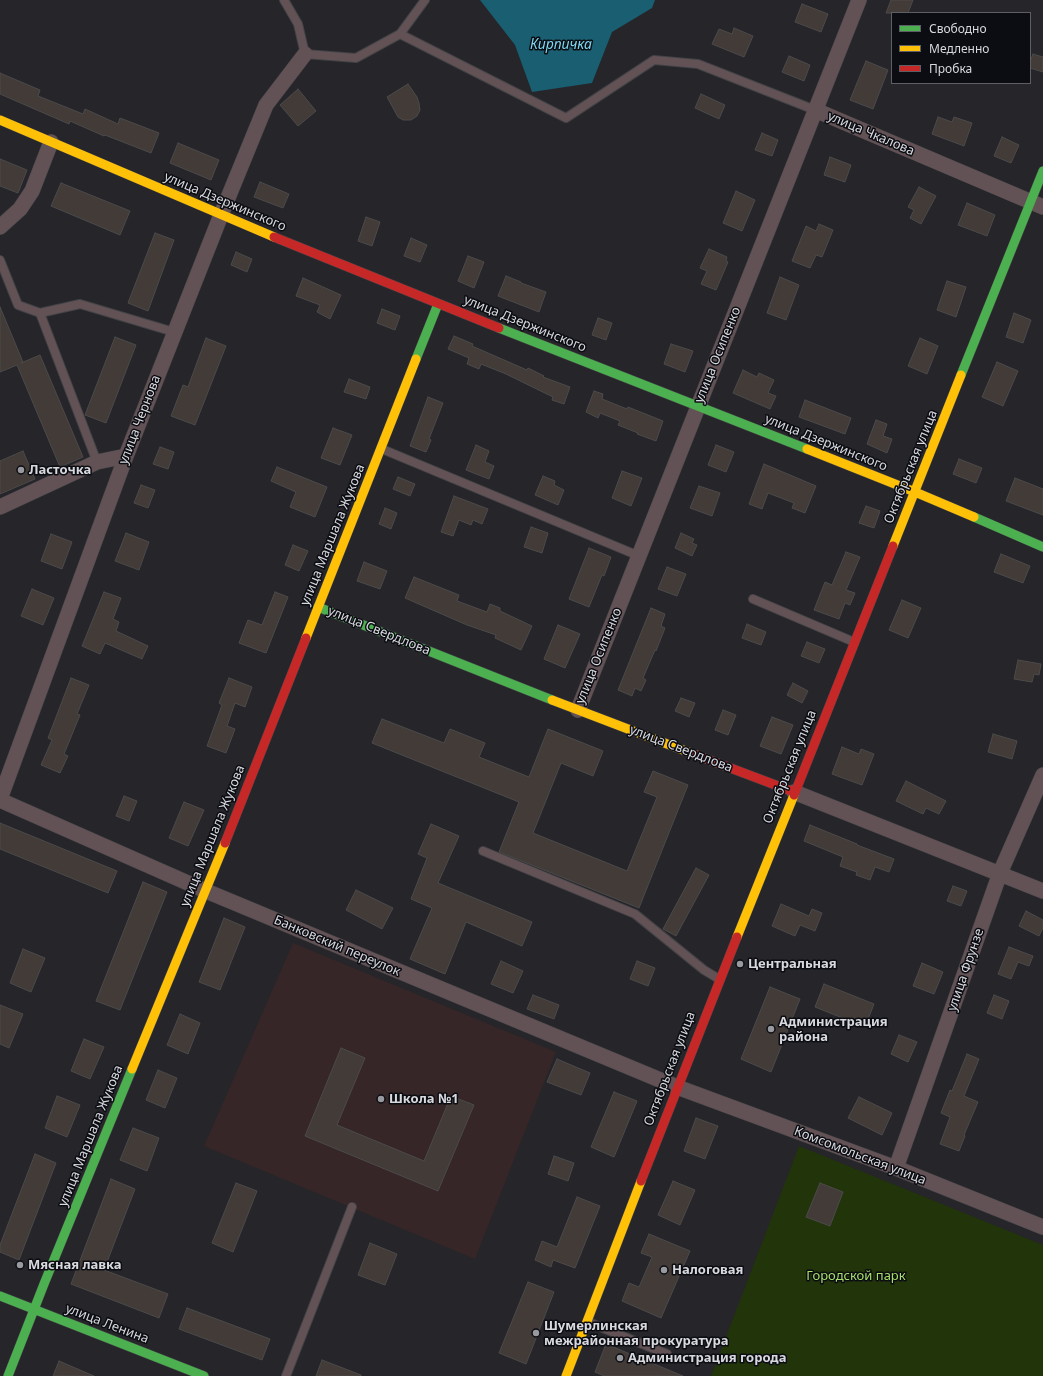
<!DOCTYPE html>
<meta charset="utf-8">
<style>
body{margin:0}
#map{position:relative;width:1043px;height:1376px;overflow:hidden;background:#25252a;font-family:"Noto Sans",sans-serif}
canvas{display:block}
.legend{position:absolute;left:891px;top:12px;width:140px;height:72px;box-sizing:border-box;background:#0c0d12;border:1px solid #5d5f64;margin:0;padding:5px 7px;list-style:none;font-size:12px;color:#d7d9df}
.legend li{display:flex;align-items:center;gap:8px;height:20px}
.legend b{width:20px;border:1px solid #5d5f64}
</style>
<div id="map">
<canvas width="1043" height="1376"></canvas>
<ul class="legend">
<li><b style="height:5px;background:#4caf50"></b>Свободно</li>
<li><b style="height:5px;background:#ffc107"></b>Медленно</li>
<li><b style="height:5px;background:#c62828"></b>Пробка</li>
</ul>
</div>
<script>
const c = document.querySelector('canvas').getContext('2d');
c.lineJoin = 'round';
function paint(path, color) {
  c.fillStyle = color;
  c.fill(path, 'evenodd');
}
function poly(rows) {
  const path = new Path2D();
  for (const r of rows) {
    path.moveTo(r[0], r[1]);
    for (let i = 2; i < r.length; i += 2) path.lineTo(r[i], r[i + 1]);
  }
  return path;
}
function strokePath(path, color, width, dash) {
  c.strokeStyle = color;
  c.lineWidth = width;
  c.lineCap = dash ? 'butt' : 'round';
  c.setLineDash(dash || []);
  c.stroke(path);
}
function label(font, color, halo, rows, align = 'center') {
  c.font = font + ' "Noto Sans",sans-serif';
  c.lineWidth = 3;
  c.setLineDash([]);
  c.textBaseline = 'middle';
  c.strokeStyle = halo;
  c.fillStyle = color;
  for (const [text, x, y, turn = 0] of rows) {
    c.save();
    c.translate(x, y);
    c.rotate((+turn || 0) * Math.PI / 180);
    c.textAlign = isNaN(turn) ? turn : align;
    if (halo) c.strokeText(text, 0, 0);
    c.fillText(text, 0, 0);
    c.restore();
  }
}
const education = poly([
 [293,943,556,1052,475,1259,204,1146]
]);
const green = poly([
 [799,1146,1043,1245,1043,1376,711,1376]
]);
const water = poly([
 [480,0,655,0,652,8,612,32,592,83,532,92,515,45]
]);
const building = poly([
 [891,0,913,0,908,13,886,13,891,0],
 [802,4,828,14,821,32,795,22,802,4],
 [734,28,753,36,744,57,712,44,719,29,732,34,734,28],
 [1033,54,1043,57,1043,72,1030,68,1030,62,1033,54],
 [789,56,810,65,804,81,782,72,789,56],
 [866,61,888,70,873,109,850,100,866,61],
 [0,73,40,90,38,96,83,114,85,109,118,124,120,118,159,133,151,153,105,135,104,136,70,121,69,124,0,94,0,73],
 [408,84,417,97,419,103,420,110,417,116,411,120,403,120,398,117,387,97,408,84],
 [298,89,316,111,298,126,280,105,298,89],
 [701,94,725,105,719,119,695,108,701,94],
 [938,117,952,122,954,117,972,123,964,146,932,134,938,117],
 [762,133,778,140,772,156,755,150,762,133],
 [1002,137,1019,145,1011,163,994,156,1002,137],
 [178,143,219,160,211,180,170,163,178,143],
 [830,157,851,165,845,182,824,175,830,157],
 [0,159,27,170,18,193,0,186,0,159],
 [260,182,289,194,283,208,254,197,260,182],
 [61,183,130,211,120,235,51,206,61,183],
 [919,187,936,196,921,224,910,218,914,210,908,207,919,187],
 [736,191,755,200,742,231,723,223,736,191],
 [967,203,995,215,987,236,958,225,967,203],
 [366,217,380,222,372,246,358,241,366,217],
 [819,224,833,230,822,257,816,255,810,268,792,261,806,226,816,231,819,224],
 [155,233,174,240,148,311,128,303,155,233],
 [411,238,427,245,420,262,404,256,411,238],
 [709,249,727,257,726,261,728,262,716,290,701,284,707,271,700,268,709,249],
 [236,252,252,259,247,272,231,265,236,252],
 [468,256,484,262,474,288,458,281,468,256],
 [506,276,521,282,521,283,546,292,539,312,498,296,506,276],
 [780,277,799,285,786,320,767,313,780,277],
 [303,278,341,295,330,319,317,312,320,305,296,296,303,278],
 [947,281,966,287,956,317,937,310,947,281],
 [0,307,23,362,21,363,40,355,83,457,60,467,17,365,0,372,0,307],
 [382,309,400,316,395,330,377,323,382,309],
 [1014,313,1031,320,1023,343,1006,337,1014,313],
 [598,318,612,323,606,340,592,335,598,318],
 [454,336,473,344,472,346,527,370,528,368,544,376,543,377,570,387,564,404,552,400,553,397,506,374,481,364,479,369,467,364,469,358,448,349,454,336],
 [115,337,136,345,106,423,85,415,115,337],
 [206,338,226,346,195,425,171,416,183,385,188,387,206,338],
 [920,338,938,346,927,374,908,366,920,338],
 [671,344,693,351,685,372,664,364,671,344],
 [997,362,1018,371,1003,406,982,397,997,362],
 [743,370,757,377,759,373,774,380,768,393,776,396,770,409,733,393,743,370],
 [349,379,370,387,366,399,344,392,349,379],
 [594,391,603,394,602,399,627,409,628,407,663,421,656,441,637,434,638,433,618,425,620,421,600,413,598,418,586,412,594,391],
 [428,397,443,403,429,439,431,440,426,452,410,446,428,397],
 [805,400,851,418,845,434,799,417,805,400],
 [876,420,887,424,883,436,892,439,887,453,867,444,876,420],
 [333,428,352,435,340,465,321,458,333,428],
 [476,445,489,451,485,462,494,466,489,479,466,470,476,445],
 [716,445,734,452,726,472,708,465,716,445],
 [160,447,174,452,168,469,153,464,160,447],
 [23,451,35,479,0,494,0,461,23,451],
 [959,459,982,468,976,483,953,474,959,459],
 [764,464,816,486,805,513,792,508,794,503,768,493,762,509,749,504,764,464],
 [277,467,327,487,315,517,290,507,296,492,271,481,277,467],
 [622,471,642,478,631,506,612,498,622,471],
 [543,476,555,481,554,485,564,490,558,505,535,495,543,476],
 [398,477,415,484,410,496,393,489,398,477],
 [1015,478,1043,489,1043,515,1006,501,1015,478],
 [141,485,155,490,148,508,134,503,141,485],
 [699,486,720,493,712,516,690,508,699,486],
 [454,496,488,509,482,524,473,520,471,525,459,520,453,536,441,532,454,496],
 [866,506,880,511,874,528,859,523,866,506],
 [385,508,397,513,391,529,379,524,385,508],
 [531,527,548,533,542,553,524,547,531,527],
 [126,533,149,542,139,570,115,561,126,533],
 [681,533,694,539,692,543,697,545,692,556,675,548,681,533],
 [51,534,72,542,62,569,41,561,51,534],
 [293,545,308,551,299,571,285,565,293,545],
 [589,548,611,557,604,576,602,575,589,607,569,599,589,548],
 [846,552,860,557,846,590,855,593,850,605,845,603,839,619,814,610,825,582,832,585,846,552],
 [1001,554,1030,566,1023,583,994,572,1001,554],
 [364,562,387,571,380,589,357,581,364,562],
 [667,567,686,574,677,596,658,589,667,567],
 [414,577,459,595,457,601,487,612,490,604,500,608,500,611,532,626,521,650,495,638,496,635,467,625,405,598,414,577],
 [32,589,54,598,43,625,21,616,32,589],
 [104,592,121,598,113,619,119,622,116,631,148,646,142,659,105,643,100,654,82,646,104,592],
 [275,592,288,597,266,653,239,643,248,620,262,625,275,592],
 [902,600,921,608,908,638,889,630,902,600],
 [651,608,665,614,661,626,665,628,656,651,655,650,643,678,646,680,641,691,635,688,632,696,618,690,651,608],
 [747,624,766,632,761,645,742,638,747,624],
 [558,625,580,634,565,668,544,659,558,625],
 [807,642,825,649,819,663,801,656,807,642],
 [1018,660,1041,664,1039,675,1034,674,1032,682,1014,679,1018,660],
 [71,678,89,685,77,714,80,715,64,754,68,756,60,773,41,765,52,740,48,738,71,678],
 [229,678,252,687,245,707,235,703,227,726,235,729,226,753,207,746,222,705,219,703,229,678],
 [793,683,808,691,802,703,787,695,793,683],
 [681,698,695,703,689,717,675,711,681,698],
 [723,710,736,715,728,735,715,730,723,710],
 [772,717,793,725,781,754,760,746,772,717],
 [382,719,444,743,450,729,485,743,479,757,529,777,548,729,603,751,593,776,561,763,533,833,627,871,657,797,644,792,653,771,688,785,639,908,499,852,519,802,372,743,382,719],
 [993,734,1017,741,1012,759,988,752,993,734],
 [842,747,859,754,861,749,874,754,862,785,832,774,842,747],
 [906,781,946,801,939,814,926,808,923,814,896,801,906,781],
 [124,796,137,801,129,821,116,816,124,796],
 [184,802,204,810,188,846,169,838,184,802],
 [0,823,117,871,108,893,0,849,0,823],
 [431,824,459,836,438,883,532,922,522,946,466,922,445,974,410,959,432,908,411,899,427,858,418,854,431,824],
 [810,825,857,844,857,845,894,859,889,872,875,867,870,880,856,875,857,872,840,866,843,857,804,841,810,825],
 [696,868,709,875,676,936,663,929,696,868],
 [143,882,167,892,120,1010,96,1001,143,882],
 [953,886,967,891,961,906,947,901,953,886],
 [356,890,393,908,382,929,346,910,356,890],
 [781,904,809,916,812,909,822,913,815,931,800,925,795,936,772,926,781,904],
 [1026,911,1043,920,1043,928,1039,936,1019,926,1026,911],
 [224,918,245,927,220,990,199,982,224,918],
 [1009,947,1033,956,1029,966,1018,962,1011,979,998,974,1009,947],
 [23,949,45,958,31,992,10,983,23,949],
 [501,961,523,971,513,993,491,984,501,961],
 [637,961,655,968,648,986,630,979,637,961],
 [922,963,943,972,934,994,913,986,922,963],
 [824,984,874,1004,865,1027,815,1007,824,984],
 [770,987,800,999,771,1072,741,1059,770,987],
 [533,995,559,1005,554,1019,527,1009,533,995],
 [994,995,1009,1001,1002,1019,987,1013,994,995],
 [0,1005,23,1014,9,1048,0,1044,0,1005],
 [180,1014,200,1023,188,1054,167,1045,180,1014],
 [899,1035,917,1042,908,1062,891,1054,899,1035],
 [84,1039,104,1047,90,1079,71,1071,84,1039],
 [341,1048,365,1058,337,1125,424,1161,451,1096,474,1105,438,1191,305,1136,341,1048],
 [967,1054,979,1059,964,1096,978,1102,964,1135,965,1136,959,1151,940,1144,950,1117,941,1113,950,1090,952,1091,967,1054],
 [557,1059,590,1073,581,1095,547,1082,557,1059],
 [158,1070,177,1078,165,1108,146,1100,158,1070],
 [614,1092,637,1101,614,1157,591,1147,614,1092],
 [57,1096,80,1105,67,1137,45,1128,57,1096],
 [859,1097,892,1113,882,1135,848,1118,859,1097],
 [696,1118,718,1126,705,1159,684,1151,696,1118],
 [133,1128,159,1138,147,1171,120,1160,133,1128],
 [35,1154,56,1163,19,1260,0,1252,0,1245,35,1154],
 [554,1156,574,1163,568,1181,548,1174,554,1156],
 [111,1179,135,1189,104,1270,168,1294,159,1318,71,1284,111,1179],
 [673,1181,695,1190,680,1225,658,1215,673,1181],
 [236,1183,257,1191,233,1252,212,1243,236,1183],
 [820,1183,843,1192,830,1226,806,1217,820,1183],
 [577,1197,600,1206,575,1268,553,1260,551,1267,535,1260,542,1241,557,1247,577,1197],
 [649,1234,690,1251,661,1318,622,1301,629,1283,639,1287,652,1257,641,1253,649,1234],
 [370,1243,397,1254,385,1285,358,1275,370,1243],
 [528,1282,554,1292,526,1364,499,1353,528,1282],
 [187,1308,270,1339,262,1360,179,1329,187,1308],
 [606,1344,683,1376,604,1376,595,1372,606,1344],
 [322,1360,361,1375,361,1376,316,1376,322,1360],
 [59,1361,94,1376,53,1376,59,1361]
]);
const lane = poly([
 [284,0,298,24,305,54,356,58,400,34,425,0],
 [400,34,566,118,654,60,698,64,815,110],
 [0,260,18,305,40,313,97,462],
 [40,313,80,304,174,332],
 [382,449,639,556],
 [753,599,854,642],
 [483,851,635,914,704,970,719,979],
 [588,1322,667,1354],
 [286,1376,352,1207]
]);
const street = poly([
 [815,110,1043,207],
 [0,227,20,209,32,191,51,142],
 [0,507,97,462,126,456],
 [578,710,859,0],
 [794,792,1043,891],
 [0,799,126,456,221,215,266,105,305,54],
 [0,800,206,891,677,1087,896,1168,1043,1227],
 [896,1168,1000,873,1043,775]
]);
const fast = poly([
 [499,328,807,449],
 [416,359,438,304],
 [961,375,1043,171],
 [974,517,1043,547],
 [318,607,552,700],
 [0,1296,204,1376],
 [8,1376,44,1284,132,1069]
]);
const slow = poly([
 [0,120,274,237],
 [807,449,915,492,974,517],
 [893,546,961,375],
 [306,638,416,359],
 [552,700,696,755],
 [737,937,794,795],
 [132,1069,225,843],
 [566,1376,641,1181]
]);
const jam = poly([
 [274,237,499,328],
 [696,755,794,792],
 [794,795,893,546],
 [225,843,306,638],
 [641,1181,737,937]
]);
const markers = [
 [21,470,4,"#999aa0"],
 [740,964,4,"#999aa0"],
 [771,1029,4,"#999aa0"],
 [381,1099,4,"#999aa0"],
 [20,1265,4,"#999aa0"],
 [664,1270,4,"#999aa0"],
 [536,1333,4,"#999aa0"],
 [620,1358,4,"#999aa0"]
];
const streetNames = [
 ["улица Чкалова",871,134,23],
 ["улица Дзержинского",225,202,23],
 ["улица Дзержинского",525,324,22],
 ["улица Осипенко",718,355,-68],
 ["улица Чернова",140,420,-69],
 ["улица Дзержинского",826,443,22],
 ["Октябрьская улица",911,467,-68],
 ["улица Маршала Жукова",333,535,-68],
 ["улица Свердлова",379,631,22],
 ["улица Осипенко",599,656,-68],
 ["улица Свердлова",681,749,21],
 ["Октябрьская улица",790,767,-68],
 ["улица Маршала Жукова",213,836,-68],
 ["Банковский переулок",337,946,23],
 ["улица Фрунзе",966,970,-71],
 ["Октябрьская улица",670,1069,-69],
 ["улица Маршала Жукова",91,1136,-68],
 ["Комсомольская улица",860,1156,21],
 ["улица Ленина",107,1324,21]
];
const poiNames = [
 ["Ласточка",29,470],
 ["Центральная",748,964],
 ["Администрация",779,1022],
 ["района",779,1037],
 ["Школа №1",389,1099],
 ["Мясная лавка",28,1265],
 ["Налоговая",672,1270],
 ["Шумерлинская",544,1326],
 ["межрайонная прокуратура",544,1341],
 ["Администрация города",628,1358]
];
const parkNames = [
 ["Городской парк",856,1276]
];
const waterNames = [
 ["Кирпичка",561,45]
];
paint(education, '#362627');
paint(green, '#22340a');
paint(water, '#195e71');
paint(building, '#423b37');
strokePath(building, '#4c4a4b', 1);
strokePath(lane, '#424346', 10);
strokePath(street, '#424346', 16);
strokePath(fast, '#424346', 10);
strokePath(slow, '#424346', 10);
strokePath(jam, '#424346', 10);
strokePath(lane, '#635255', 8);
strokePath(street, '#635255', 15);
strokePath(fast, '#4caf50', 9);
strokePath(slow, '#ffc107', 9);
strokePath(jam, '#c62828', 9);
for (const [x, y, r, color] of markers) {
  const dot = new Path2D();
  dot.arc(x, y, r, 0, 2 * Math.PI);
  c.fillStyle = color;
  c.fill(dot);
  strokePath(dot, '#0c0d12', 1.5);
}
label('13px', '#d7d9df', '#0c0d12', streetNames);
label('bold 13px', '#d7d9df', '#0c0d12', poiNames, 'left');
label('13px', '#a8df6a', '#0c0d12', parkNames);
label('italic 14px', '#7dd8f3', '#0c0d12', waterNames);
</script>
